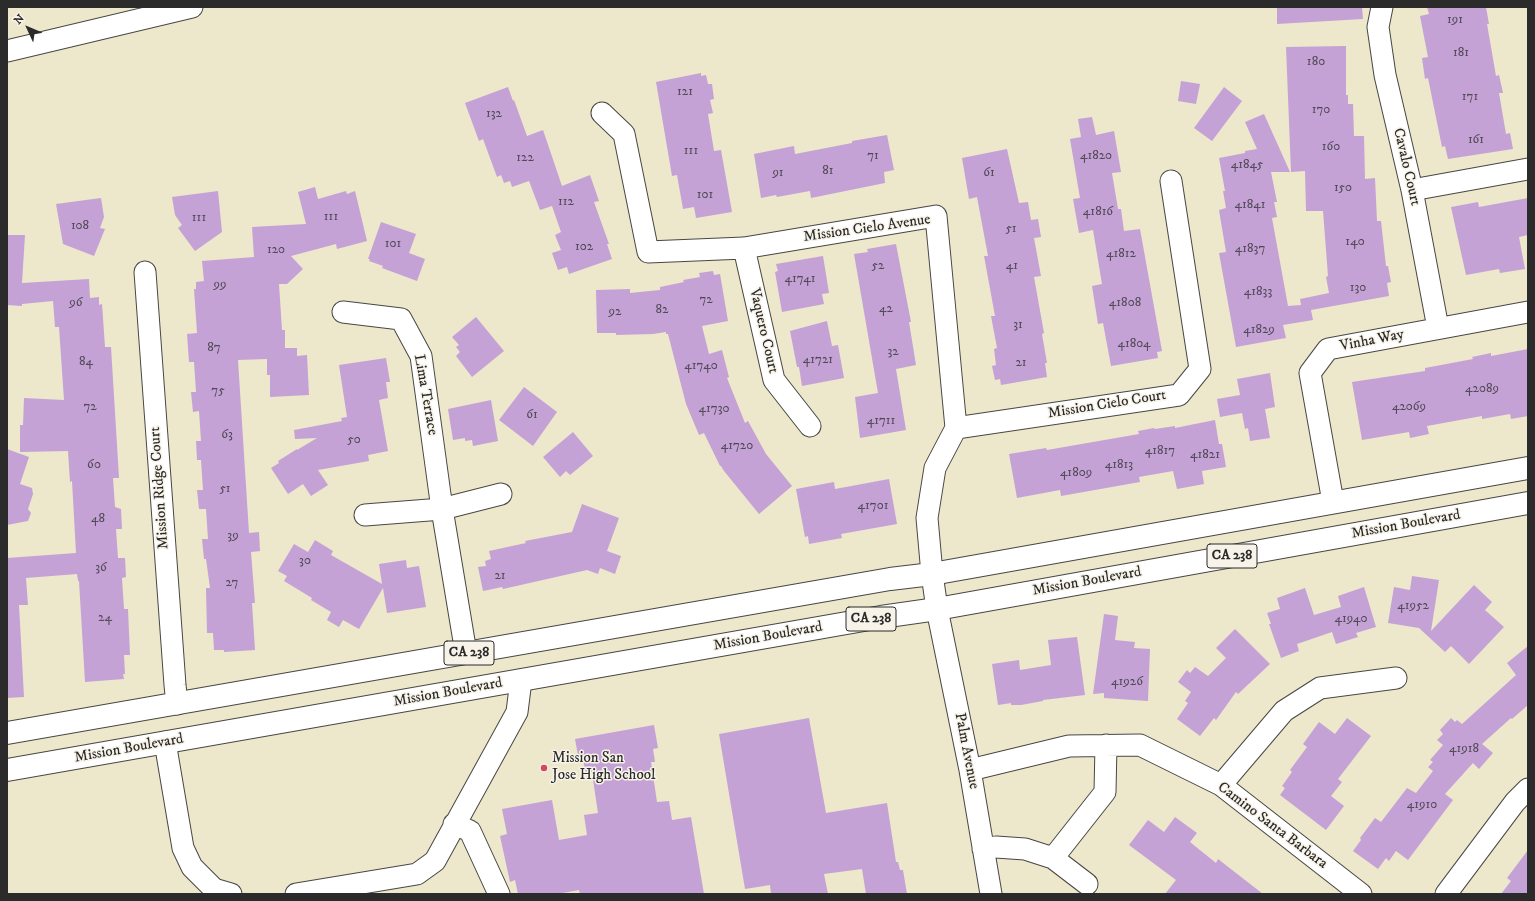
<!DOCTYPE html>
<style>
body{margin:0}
#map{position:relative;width:1535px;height:901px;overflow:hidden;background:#ede7cc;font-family:"IM FELL DW Pica",serif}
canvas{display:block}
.frame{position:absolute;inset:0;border:8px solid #2b2b2b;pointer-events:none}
.north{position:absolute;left:8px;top:8px;width:40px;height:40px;-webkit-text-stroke:3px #f7f3e8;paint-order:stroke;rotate:314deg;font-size:11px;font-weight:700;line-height:16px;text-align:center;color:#2b2b2b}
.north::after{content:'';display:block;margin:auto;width:14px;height:18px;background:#2b2b2b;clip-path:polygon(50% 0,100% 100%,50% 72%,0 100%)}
</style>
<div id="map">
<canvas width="1535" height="901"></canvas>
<div class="frame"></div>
<div class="north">N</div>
</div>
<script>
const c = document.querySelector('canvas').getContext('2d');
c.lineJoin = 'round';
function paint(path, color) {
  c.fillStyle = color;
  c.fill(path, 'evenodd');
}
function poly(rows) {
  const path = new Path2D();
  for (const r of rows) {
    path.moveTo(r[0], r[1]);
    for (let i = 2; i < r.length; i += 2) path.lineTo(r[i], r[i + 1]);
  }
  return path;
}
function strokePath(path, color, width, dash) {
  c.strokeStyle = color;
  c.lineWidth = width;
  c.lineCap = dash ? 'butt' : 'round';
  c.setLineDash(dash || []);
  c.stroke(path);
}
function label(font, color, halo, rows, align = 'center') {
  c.font = font + ' "IM FELL DW Pica",serif';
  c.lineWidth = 3;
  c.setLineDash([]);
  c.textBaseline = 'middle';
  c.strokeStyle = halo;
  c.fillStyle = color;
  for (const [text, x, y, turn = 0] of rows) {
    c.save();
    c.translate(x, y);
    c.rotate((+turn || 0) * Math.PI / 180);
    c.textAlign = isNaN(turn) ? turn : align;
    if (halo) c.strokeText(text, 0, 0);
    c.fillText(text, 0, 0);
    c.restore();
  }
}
const building = poly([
 [1277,7,1362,7,1363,19,1277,24],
 [1427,7,1486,7,1489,24,1487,24,1496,76,1499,75,1503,93,1499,93,1506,134,1510,133,1513,149,1448,159,1445,146,1442,147,1428,78,1425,79,1422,58,1428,57,1420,16,1429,14],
 [1346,46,1346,95,1348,95,1348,104,1353,104,1354,136,1364,136,1365,179,1375,178,1377,221,1381,221,1386,266,1388,266,1391,282,1387,283,1389,296,1311,310,1313,320,1283,325,1286,338,1236,347,1219,253,1226,252,1219,210,1226,208,1223,191,1225,191,1219,158,1245,153,1245,151,1257,149,1245,122,1264,114,1290,172,1271,172,1277,202,1274,202,1277,217,1272,218,1288,306,1301,305,1300,299,1329,293,1326,277,1328,276,1323,211,1306,211,1305,171,1291,172,1286,47],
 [701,73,701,76,706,75,708,84,712,84,714,99,710,100,713,113,708,114,714,151,721,150,732,212,696,218,694,207,683,209,677,175,672,176,656,82],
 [1181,81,1200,84,1196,104,1178,101],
 [508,87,513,101,514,100,527,136,543,130,562,186,590,175,599,201,594,202,609,244,607,244,612,259,569,274,567,267,558,270,552,253,561,250,555,235,561,232,552,206,540,210,529,181,512,187,510,181,504,183,501,175,497,177,483,139,479,141,465,103],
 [1224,87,1242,101,1212,141,1194,128],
 [1092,117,1096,135,1114,131,1121,172,1112,173,1118,209,1121,209,1124,231,1140,229,1162,351,1157,352,1158,358,1111,366,1103,323,1098,324,1092,286,1102,284,1093,230,1079,233,1073,199,1080,198,1070,139,1081,137,1078,119],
 [887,135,894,170,884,172,885,183,811,198,810,191,777,197,776,195,761,198,754,154,794,146,795,154,852,143,852,141],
 [1007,149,1019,203,1028,202,1031,220,1038,219,1041,237,1034,238,1041,276,1034,277,1044,333,1042,334,1047,363,1045,363,1047,377,1001,385,1000,379,995,380,992,366,996,365,994,349,997,348,991,316,995,316,984,256,988,256,977,197,969,199,962,158],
 [315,187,318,199,346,191,347,194,355,191,367,241,337,249,336,244,291,256,303,269,287,284,279,284,282,330,285,330,285,348,297,348,297,356,307,355,309,395,270,397,270,375,267,375,267,359,238,360,249,533,259,532,260,551,251,552,255,603,252,603,255,650,224,652,224,650,214,650,213,633,207,633,206,588,210,588,206,559,204,559,202,539,208,539,206,509,199,509,197,490,203,490,201,460,197,460,196,441,201,441,199,411,193,412,191,392,196,392,194,362,189,362,187,334,197,333,194,289,196,289,196,282,204,281,202,261,254,257,252,227,306,224,298,192],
 [218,191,222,232,195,251,178,228,182,225,175,215,172,197],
 [101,198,104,217,100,228,105,229,94,256,63,244,56,204],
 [1528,198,1528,235,1519,237,1525,269,1500,273,1499,269,1466,275,1451,207,1478,202,1479,207],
 [381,222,416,234,409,253,425,259,417,281,382,268,383,266,369,261,370,259,368,259],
 [7,235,25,235,22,283,89,279,90,298,99,297,99,305,102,304,105,347,111,347,119,478,113,478,115,507,121,509,122,529,116,529,118,558,125,558,126,577,122,578,124,609,128,609,130,655,124,655,125,674,123,674,124,679,85,682,79,581,78,581,77,574,26,578,28,605,19,605,24,697,7,698,7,558,76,553,72,481,70,482,68,451,20,452,20,425,23,425,24,398,64,400,59,327,55,327,53,301,22,304,22,306,7,305],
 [896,244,911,322,909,322,916,365,896,369,906,430,860,438,855,397,878,393,854,254,868,252,867,249],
 [823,256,829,293,822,294,824,304,782,312,775,272,778,271,776,264],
 [713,271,714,275,720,274,728,321,702,326,709,354,722,350,729,377,727,378,745,423,748,421,766,454,792,486,759,514,724,471,721,466,720,466,704,433,699,435,686,404,668,334,666,334,666,332,653,334,616,335,616,333,597,333,596,290,630,289,630,293,660,290,660,287,684,282,683,280,700,277,699,273],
 [476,317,504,351,472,377,456,356,460,352,456,347,459,345,452,337],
 [827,321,832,346,838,345,844,378,802,386,799,367,797,367,790,331],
 [1528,349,1528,416,1511,419,1510,414,1482,419,1482,416,1427,426,1429,434,1410,438,1409,432,1362,440,1352,382,1425,371,1425,368,1473,359,1472,357,1491,353,1491,356],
 [386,358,390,382,386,382,388,398,379,400,388,451,368,455,369,461,318,470,328,485,311,496,303,484,288,494,271,468,279,463,278,461,297,449,297,450,317,438,295,439,294,430,342,421,341,418,347,417,339,365],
 [1270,373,1275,407,1265,409,1270,438,1250,441,1248,428,1245,429,1242,413,1220,417,1217,399,1240,395,1237,379],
 [524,387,557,412,533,446,499,420],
 [491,400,498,441,473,446,472,440,465,441,465,438,453,440,448,409],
 [1215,420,1219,444,1222,444,1226,467,1202,471,1204,484,1177,489,1173,471,1139,477,1140,482,1061,496,1060,490,1017,498,1009,454,1046,448,1047,450,1139,434,1138,431,1154,428,1155,429,1175,426,1175,428],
 [573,432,593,456,570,475,566,471,560,477,543,457],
 [7,449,29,457,20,484,32,488,33,494,28,509,31,513,28,521,7,525],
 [889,479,897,524,841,534,842,538,809,544,808,536,805,537,796,489,834,482,835,489],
 [582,504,619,518,607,551,621,556,615,574,600,568,598,574,587,570,503,589,502,587,483,591,478,567,486,566,485,561,491,559,489,551,526,543,525,541,572,532],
 [315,540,333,551,331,555,382,584,379,564,406,560,407,568,419,566,426,607,387,613,383,588,359,629,343,620,339,627,327,620,331,612,311,600,312,598,284,581,287,576,278,571,294,544,308,552],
 [1412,576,1439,580,1431,631,1474,585,1492,602,1485,610,1504,627,1469,664,1451,646,1445,652,1419,628,1388,623,1394,587,1410,590],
 [1364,587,1376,627,1356,633,1358,637,1336,644,1332,632,1297,644,1299,651,1281,658,1269,624,1271,624,1267,613,1280,609,1277,598,1305,588,1314,615,1341,607,1338,596],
 [1104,614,1118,616,1115,640,1135,642,1134,648,1150,649,1148,701,1104,698,1104,693,1093,694],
 [1235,629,1270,664,1238,694,1236,692,1216,720,1214,718,1200,736,1177,719,1188,703,1185,701,1191,692,1178,682,1187,670,1190,673,1195,667,1208,676,1226,658,1216,648],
 [1077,637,1085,695,1043,700,1043,701,1021,705,1011,705,1011,703,998,705,992,664,1019,660,1020,670,1051,665,1048,640],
 [1528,646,1528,705,1512,719,1511,718,1482,744,1493,753,1479,769,1473,763,1445,794,1453,800,1408,860,1396,851,1389,861,1386,858,1378,869,1353,851,1361,840,1360,838,1375,818,1381,822,1407,788,1416,793,1433,771,1428,767,1433,762,1430,760,1443,745,1437,740,1443,734,1440,730,1451,718,1455,722,1457,720,1462,724,1516,675,1507,663],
 [809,718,826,813,887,803,896,862,898,862,900,870,903,870,907,894,866,894,862,869,824,874,828,894,771,894,770,885,745,889,719,734],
 [1347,718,1371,736,1338,779,1342,782,1331,796,1344,806,1326,830,1280,795,1285,788,1282,786,1292,772,1290,770,1307,747,1303,744,1319,722,1335,734],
 [654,725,658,748,653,749,655,762,651,762,657,802,669,801,672,820,691,817,704,894,580,894,579,890,557,894,518,894,515,880,510,882,500,836,507,834,502,809,552,800,559,840,587,835,584,815,598,813,592,773,586,774,583,760,579,761,575,739],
 [1175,817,1197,833,1190,842,1216,863,1218,859,1263,894,1165,894,1176,880,1129,845,1148,820,1164,832],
 [1528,850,1528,894,1501,894,1511,881,1507,878]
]);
const minor = poly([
 [1382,7,1378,27,1385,75,1412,190,1438,328],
 [7,51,192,7],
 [602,113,624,134,648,252,744,248,936,216,956,428,935,468,927,518,932,574,937,609,970,770,991,894],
 [1412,190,1528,169],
 [744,248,774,380,810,426],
 [145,272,175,685,177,704],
 [343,312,401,319,421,356,442,509,466,653],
 [956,428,1179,395,1200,369,1171,181],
 [1333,502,1310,373,1328,349,1528,312],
 [365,515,442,509,501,494],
 [165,742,183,848,192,867,214,889,231,894],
 [970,770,1069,746,1140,745,1221,785,1361,894],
 [1221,785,1284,711,1320,688,1396,678],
 [454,824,470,831,499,894],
 [983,849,996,847,1025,849,1053,858],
 [1087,884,1053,858,1105,792,1106,745],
 [296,894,417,874,435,861,517,712,521,680],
 [1446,894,1515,802,1528,789]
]);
const major = poly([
 [7,733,890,579,932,574,1528,468],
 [7,770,881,617,937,609,1528,503]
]);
const markers = [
 [544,768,4,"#d1495b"]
];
const numberNames = [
 ["191",1455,20],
 ["181",1461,53],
 ["180",1316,62],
 ["121",685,92],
 ["171",1470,97],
 ["170",1321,110],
 ["132",494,114],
 ["161",1476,140],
 ["160",1331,147],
 ["111",691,151],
 ["71",873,156],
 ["41820",1096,156],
 ["122",525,158],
 ["41845",1247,165],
 ["81",828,171],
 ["91",778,173],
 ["61",989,173],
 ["150",1343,188],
 ["101",705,195],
 ["112",566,202],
 ["41841",1250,205],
 ["41816",1098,212],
 ["111",331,217],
 ["111",199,218],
 ["108",80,226],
 ["51",1011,229],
 ["140",1355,242],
 ["101",393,244],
 ["102",584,247],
 ["41837",1250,249],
 ["120",276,250],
 ["41812",1121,254],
 ["52",878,266],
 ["41",1012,266],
 ["41741",800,279],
 ["99",220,285],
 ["130",1358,288],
 ["41833",1258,292],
 ["72",706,300],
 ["96",76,303],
 ["41808",1125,303],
 ["42",886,309],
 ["82",662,310],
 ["92",615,312],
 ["31",1018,325],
 ["41829",1259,330],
 ["41804",1134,344],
 ["87",214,348],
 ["32",893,352],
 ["41721",818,360],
 ["84",86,362],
 ["21",1021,363],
 ["41740",701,366],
 ["42089",1482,389],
 ["75",218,391],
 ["72",90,407],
 ["42069",1409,407],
 ["41730",714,409],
 ["61",532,415],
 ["41711",881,421],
 ["63",227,435],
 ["50",354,440],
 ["41720",737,446],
 ["41817",1160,451],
 ["41821",1205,455],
 ["60",94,465],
 ["41813",1119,465],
 ["41809",1076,473],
 ["51",225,489],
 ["41701",873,506],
 ["48",98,519],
 ["39",233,536],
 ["30",305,561],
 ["36",101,568],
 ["21",500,576],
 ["27",232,583],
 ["41952",1413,606],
 ["24",105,618],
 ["41940",1351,619],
 ["41926",1127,682],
 ["41918",1464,749],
 ["41910",1422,805]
];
const shields = [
 [1232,556,50],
 [871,619,50],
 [469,653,50]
];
const shieldNames = [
 ["CA 238",1232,556],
 ["CA 238",871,619],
 ["CA 238",469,653]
];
const streetNames = [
 ["Cavalo Court",1406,167,77],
 ["Mission Cielo Avenue",867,229,-8],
 ["Vaquero Court",763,331,77],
 ["Vinha Way",1372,341,-11],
 ["Lima Terrace",425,395,80],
 ["Mission Cielo Court",1107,405,-9],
 ["Mission Ridge Court",160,488,-94],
 ["Mission Boulevard",1406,525,-10],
 ["Mission Boulevard",1087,582,-10],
 ["Mission Boulevard",768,637,-10],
 ["Mission Boulevard",448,693,-10],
 ["Mission Boulevard",129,749,-10],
 ["Palm Avenue",966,751,79],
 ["Camino Santa Barbara",1272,826,37]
];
const poiNames = [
 ["Mission San",552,759],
 ["Jose High School",552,776]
];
paint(building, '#c4a2d6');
strokePath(minor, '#484743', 23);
strokePath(major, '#484743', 24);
strokePath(minor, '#fff', 21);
strokePath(major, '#fff', 22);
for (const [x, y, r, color] of markers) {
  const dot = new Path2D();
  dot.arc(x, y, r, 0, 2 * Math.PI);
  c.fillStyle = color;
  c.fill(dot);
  strokePath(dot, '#f7f3e8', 1.5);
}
label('13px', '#514956', null, numberNames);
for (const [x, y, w] of shields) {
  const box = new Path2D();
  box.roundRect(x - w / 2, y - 12, w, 24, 3);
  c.fillStyle = '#f7f3e8';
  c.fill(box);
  strokePath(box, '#2b2b2b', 1);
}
label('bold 14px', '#2b2b2b', null, shieldNames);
label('15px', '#2b2b2b', '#f7f3e8', streetNames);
label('15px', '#2b2b2b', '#f7f3e8', poiNames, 'left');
</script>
